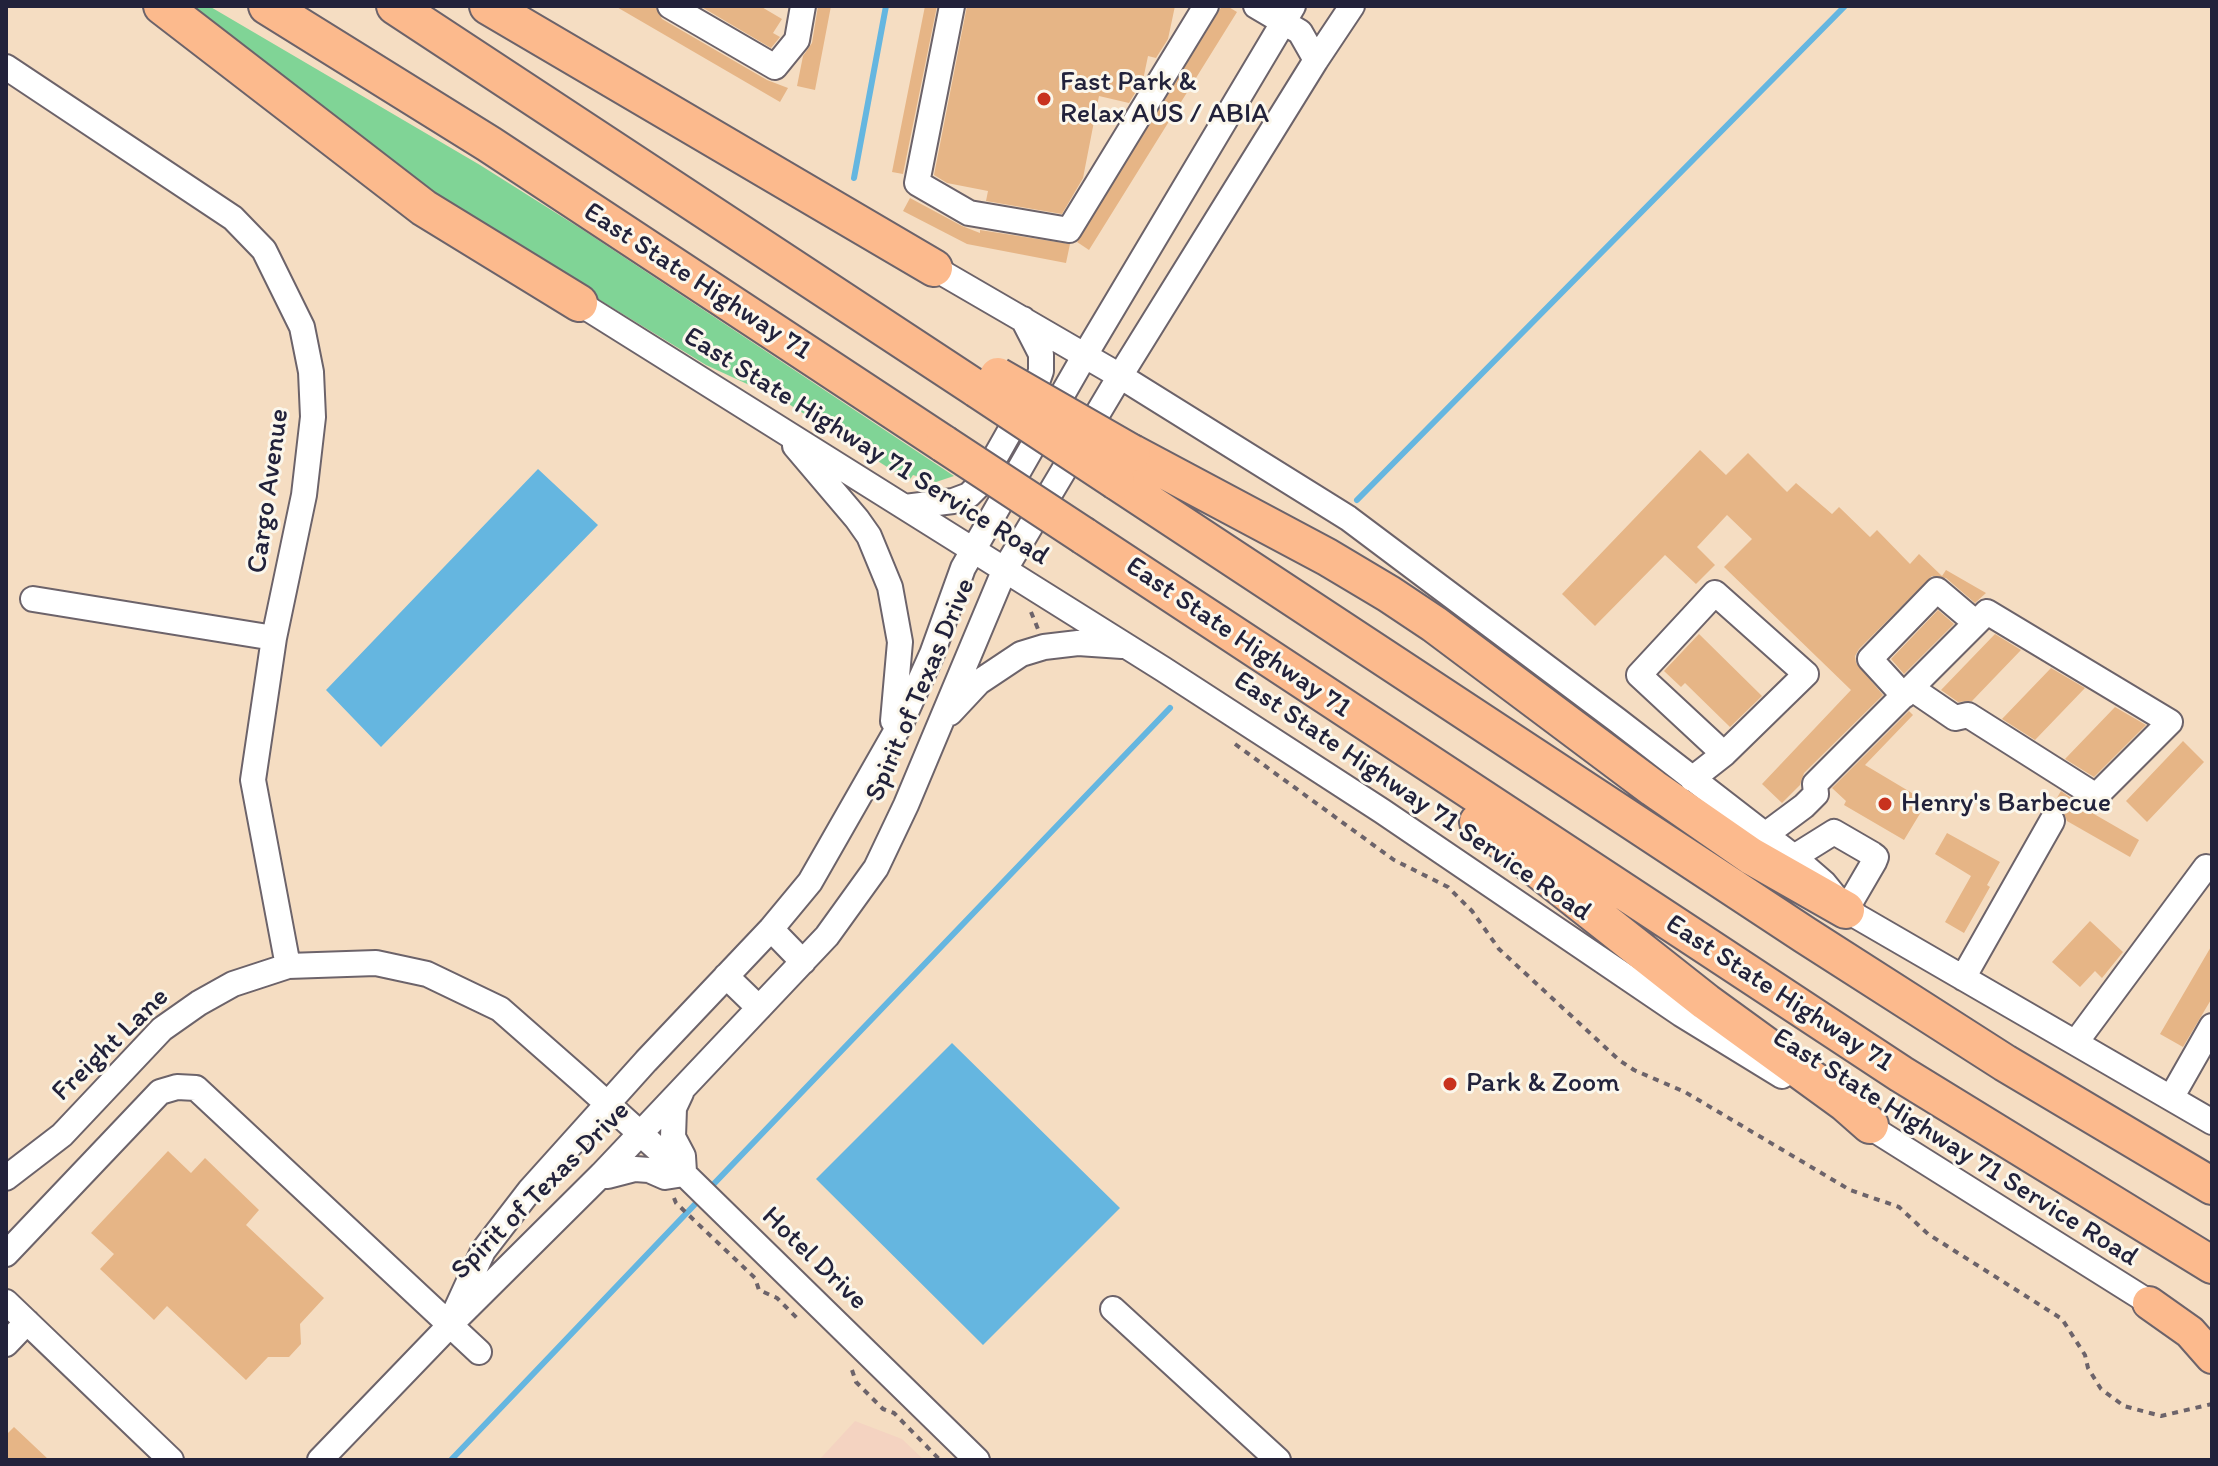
<!DOCTYPE html>
<style>
body{margin:0}
#map{position:relative;width:2218px;height:1466px;overflow:hidden;background:#f5ddc2;font-family:Itim,sans-serif}
canvas{display:block}
.frame{position:absolute;inset:0;border:8px solid #22223b;pointer-events:none}
</style>
<div id="map">
<canvas width="2218" height="1466"></canvas>
<div class="frame"></div>
</div>
<script>
const c = document.querySelector('canvas').getContext('2d');
c.lineJoin = 'round';
function paint(path, color) {
  c.fillStyle = color;
  c.fill(path, 'evenodd');
}
function poly(rows) {
  const path = new Path2D();
  for (const r of rows) {
    path.moveTo(r[0], r[1]);
    for (let i = 2; i < r.length; i += 2) path.lineTo(r[i], r[i + 1]);
  }
  return path;
}
function strokePath(path, color, width, dash) {
  c.strokeStyle = color;
  c.lineWidth = width;
  c.lineCap = dash ? 'butt' : 'round';
  c.setLineDash(dash || []);
  c.stroke(path);
}
function label(font, color, halo, rows, align = 'center') {
  c.font = font + ' Itim,sans-serif';
  c.lineWidth = 6;
  c.setLineDash([]);
  c.textBaseline = 'middle';
  c.strokeStyle = halo;
  c.fillStyle = color;
  for (const [text, x, y, turn = 0] of rows) {
    c.save();
    c.translate(x, y);
    c.rotate((+turn || 0) * Math.PI / 180);
    c.textAlign = isNaN(turn) ? turn : align;
    if (halo) c.strokeText(text, 0, 0);
    c.fillText(text, 0, 0);
    c.restore();
  }
}
const built = poly([
 [855,1421,902,1439,924,1460,819,1460]
]);
const green = poly([
 [181,6,209,6,480,165,583,230,954,476,936,482,913,475,909,481,784,401,706,365,559,275,456,216]
]);
const water = poly([
 [538,469,598,525,381,747,326,690],
 [952,1043,1120,1208,983,1345,816,1179]
]);
const stream = poly([
 [854,178,886,6],
 [1357,500,1845,6],
 [707,1191,1170,708],
 [451,1460,700,1199]
]);
const building = poly([
 [615,6,655,6,662,19,767,80,788,88,780,102],
 [700,6,760,6,782,19,773,33,780,37,771,48],
 [818,6,831,6,815,90,797,86,803,56,812,43],
 [925,6,937,6,903,174,892,172],
 [967,6,1175,6,1168,39,1156,58,1148,56,1143,80,1129,103,1099,96,1083,178,1062,214,986,201,988,191,947,183,934,175],
 [1222,6,1227,6,1237,12,1089,250,1077,242],
 [910,198,962,226,980,233,980,230,1070,244,1066,263,967,244,903,211],
 [1700,450,1726,475,1748,453,1787,492,1796,483,1832,514,1839,507,1870,537,1877,530,1910,564,1919,554,1942,576,1946,570,1986,593,1975,603,1946,578,1932,576,1859,649,1855,656,1856,663,1883,695,1804,773,1800,785,1782,803,1762,784,1851,690,1724,567,1752,539,1727,515,1697,547,1715,565,1696,584,1665,555,1595,626,1562,594],
 [1938,610,1954,624,1904,674,1891,659],
 [1699,634,1762,696,1730,727,1685,683,1681,687,1664,671],
 [1995,634,2021,650,1972,701,1958,702,1941,690],
 [2051,668,2085,688,2035,740,2002,719],
 [2115,707,2146,725,2094,777,2065,759],
 [1909,711,1913,715,1865,765,1927,802,1904,840,1844,805,1846,801,1832,788],
 [2183,741,2204,762,2147,822,2126,801],
 [2061,791,2077,802,2075,803,2139,840,2130,857,2067,821,2064,813,2052,806],
 [1947,833,2000,862,1987,885,1990,887,1964,933,1945,922,1971,876,1935,854],
 [2090,921,2123,952,2102,978,2095,971,2080,987,2052,962],
 [2212,945,2212,998,2183,1047,2160,1034],
 [168,1151,191,1173,205,1158,259,1210,246,1225,324,1298,300,1324,301,1344,289,1357,268,1357,246,1380,167,1306,154,1320,100,1269,114,1254,91,1233],
 [14,1427,49,1460,6,1460,6,1435]
]);
const path = poly([
 [1031,612,1038,629],
 [1235,744,1394,860,1448,887,1472,911,1499,949,1619,1060,1634,1070,1685,1092,1850,1190,1899,1207,1928,1234,2062,1319,2085,1355,2088,1368,2101,1389,2124,1406,2161,1416,2212,1404],
 [674,1198,676,1203,755,1278,759,1290,777,1298,799,1320],
 [852,1370,856,1382,883,1409,894,1413,940,1460]
]);
const minor = poly([
 [670,6,775,67,797,40,803,6],
 [952,6,917,183,969,213,1069,230,1206,6],
 [1256,6,1300,32,1316,60],
 [6,67,233,218,264,250,302,327,311,372,313,417,304,495,274,638,253,780,288,966],
 [934,268,1120,376,1348,518,1617,720,1794,857,1824,883,1846,910,2212,1122],
 [579,303,1163,669,1382,811,1681,1014,1782,1076],
 [795,446,857,519,869,536,890,587,900,642,893,721],
 [905,507,953,501,969,495,980,484,1036,385,1041,371,1041,354,1023,319],
 [33,599,274,638],
 [1904,696,1870,659,1937,590,1976,623],
 [950,713,979,682,1021,654,1044,647,1078,643,1122,646],
 [1692,779,1724,754,1806,674,1715,593,1639,675,1724,754],
 [1765,835,1804,806,1816,794,1815,784,1987,612,2170,722,2096,796,1968,715,1955,718,1911,688],
 [1794,857,1834,832,1872,854,1876,857,1874,862,1846,910],
 [771,929,803,962],
 [726,976,759,1008],
 [1963,978,2052,821],
 [2076,1042,2206,867],
 [681,1093,674,1108,673,1137,683,1156,684,1172],
 [2171,1098,2212,1026],
 [1859,1120,2163,1311],
 [602,1174,608,1176,635,1169,649,1170,665,1177,684,1174],
 [6,1178,62,1135,162,1029,199,1003,233,984,288,966,376,963,427,974,500,1009,582,1081,672,1162,977,1460],
 [6,1254,160,1092,177,1087,196,1088,479,1352],
 [6,1302,171,1460],
 [1113,1309,1278,1460],
 [454,1314,483,1251,530,1190,646,1061,771,929,810,882,902,721,932,654,963,568,1085,355,1293,6],
 [6,1344,27,1322],
 [320,1460,451,1324,602,1174,827,936,876,868,906,805,1005,569,1120,376,1316,60,1352,6]
]);
const major = poly([
 [2149,1303,2190,1332,2212,1357]
]);
const highway = poly([
 [162,6,424,208,579,303],
 [267,6,489,144,944,444],
 [395,6,977,389],
 [488,6,934,268],
 [1132,453,1327,557,1389,594,1434,624,1653,788,1751,856,1846,910],
 [1116,481,1805,935,2005,1063,2212,1186],
 [1084,536,1901,1074,2212,1265],
 [1478,822,1706,1002,1845,1103,1870,1125]
]);
const highwayBridge = poly([
 [998,376,1132,453],
 [977,389,1116,481],
 [944,444,1084,536]
]);
const markers = [
 [1044,99,8,"#c8321e"],
 [1885,804,8,"#c8321e"],
 [1450,1084,8,"#c8321e"]
];
const poiNames = [
 ["Fast Park &",1060,83],
 ["Relax AUS / ABIA",1060,115],
 ["Henry's Barbecue",1901,804],
 ["Park & Zoom",1466,1084]
];
const streetNames = [
 ["East State Highway 71",697,282,33],
 ["East State Highway 71 Service Road",866,447,32],
 ["Cargo Avenue",269,491,-82],
 ["East State Highway 71",1238,638,34],
 ["Spirit of Texas Drive",921,690,-67],
 ["East State Highway 71 Service Road",1412,797,34],
 ["East State Highway 71",1779,994,33],
 ["Freight Lane",111,1045,-44],
 ["East State Highway 71 Service Road",1955,1148,32],
 ["Spirit of Texas Drive",541,1191,-45],
 ["Hotel Drive",814,1259,44]
];
paint(built, '#f4d3c1');
paint(green, '#80d496');
paint(water, '#65b6e0');
strokePath(stream, '#65b6e0', 6);
paint(building, '#e6b586');
strokePath(minor, '#6c636a', 28);
strokePath(major, '#6c636a', 36);
strokePath(highway, '#6c636a', 40);
strokePath(path, '#6c636a', 4, [6, 6]);
strokePath(minor, '#fff', 24);
strokePath(major, '#fcba8d', 32);
strokePath(highway, '#fcba8d', 36);
strokePath(highwayBridge, '#6c636a', 40, []);
strokePath(highwayBridge, '#fcba8d', 36);
for (const [x, y, r, color] of markers) {
  const dot = new Path2D();
  dot.arc(x, y, r, 0, 2 * Math.PI);
  c.fillStyle = color;
  c.fill(dot);
  strokePath(dot, '#fbf7ec', 3);
}
label('28px', '#22223b', '#fbf7ec', poiNames, 'left');
label('28px', '#22223b', '#fbf7ec', streetNames);
</script>
